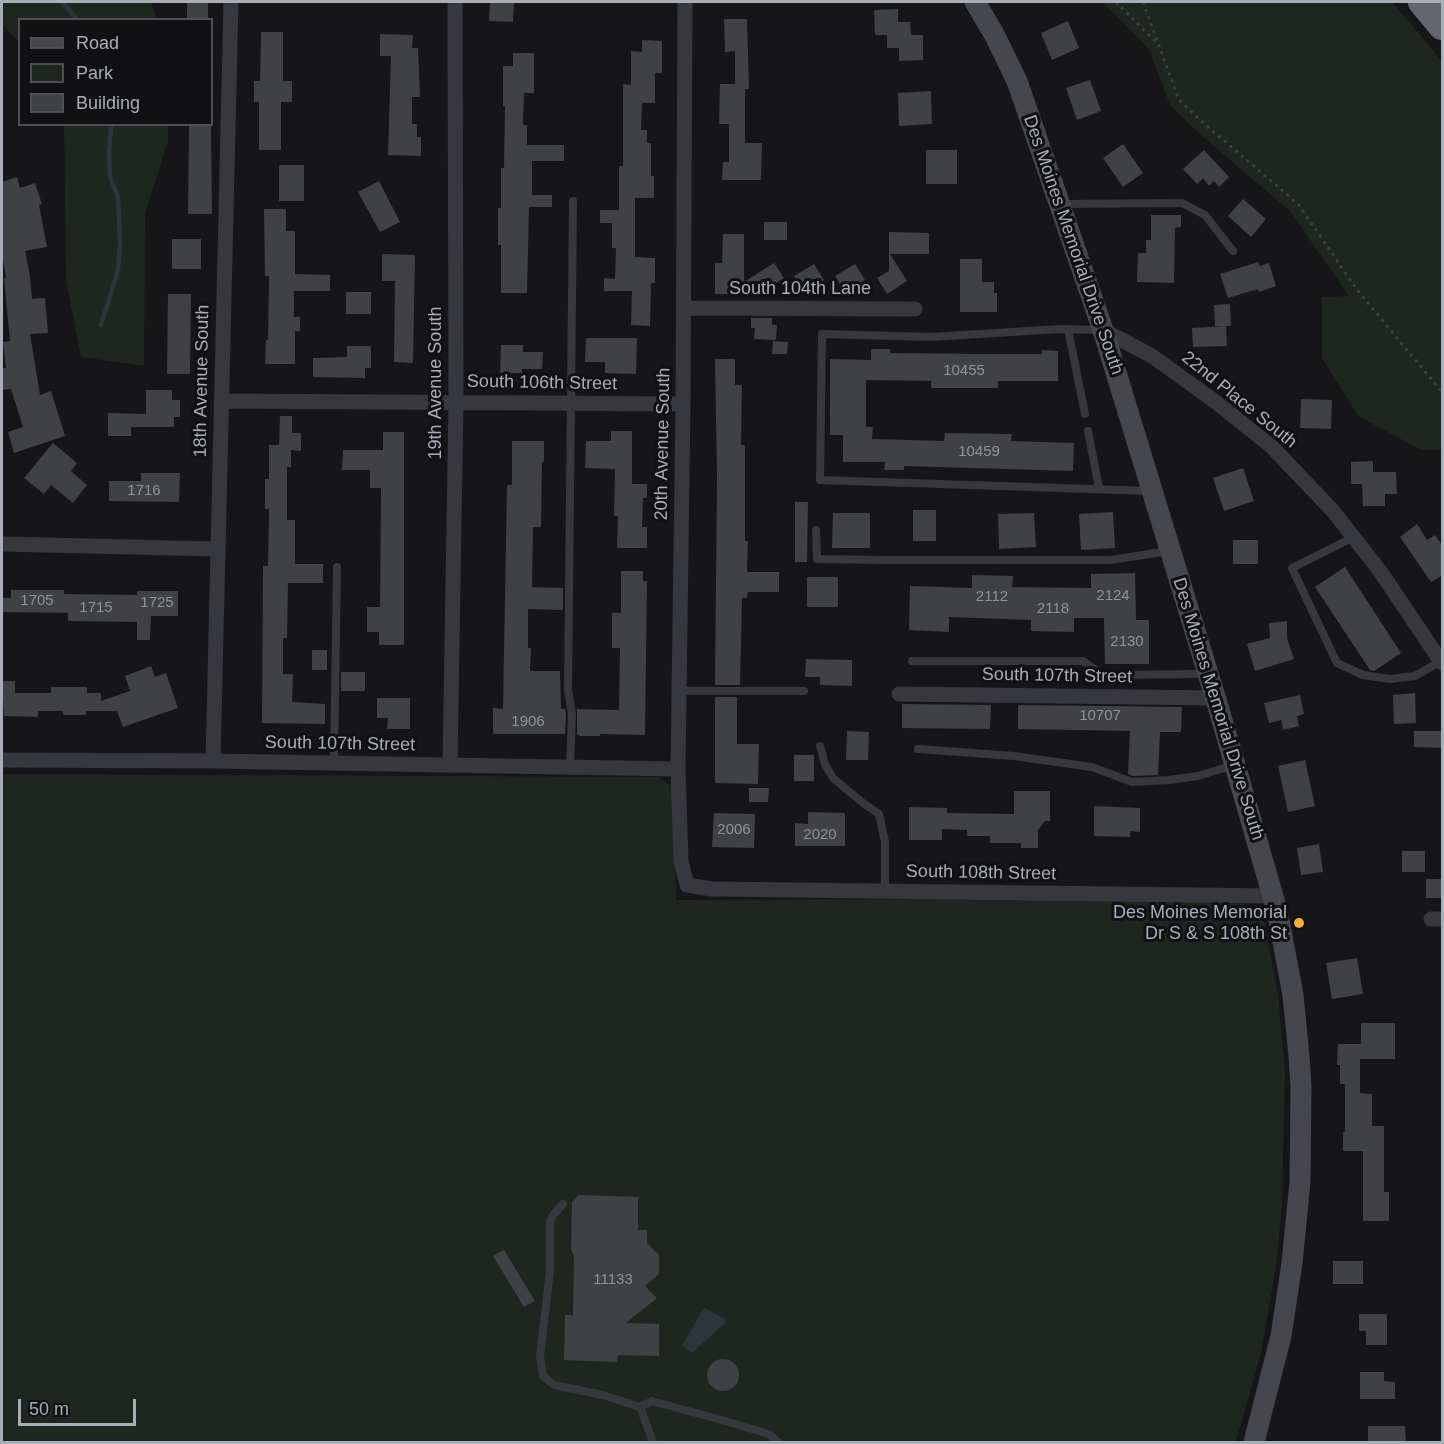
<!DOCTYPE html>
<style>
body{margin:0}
#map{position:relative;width:1444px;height:1444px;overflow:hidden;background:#161618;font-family:Helvetica,sans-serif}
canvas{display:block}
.frame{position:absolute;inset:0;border:3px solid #a8adb8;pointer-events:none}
.legend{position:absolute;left:18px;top:18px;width:195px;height:108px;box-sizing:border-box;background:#111113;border:2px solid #4d4f55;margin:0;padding:8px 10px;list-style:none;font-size:18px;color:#a8adb8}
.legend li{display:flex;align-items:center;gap:12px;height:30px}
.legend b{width:30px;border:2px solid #4d4f55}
.scale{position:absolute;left:18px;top:1399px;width:118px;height:27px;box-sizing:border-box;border:3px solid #a8adb8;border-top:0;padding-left:8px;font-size:18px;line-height:21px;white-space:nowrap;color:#a8adb8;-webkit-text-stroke:4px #111113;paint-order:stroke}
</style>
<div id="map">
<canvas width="1444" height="1444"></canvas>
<div class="frame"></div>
<ul class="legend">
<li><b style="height:8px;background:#45474d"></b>Road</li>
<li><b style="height:16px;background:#1e261f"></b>Park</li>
<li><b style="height:16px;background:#404145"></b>Building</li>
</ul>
<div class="scale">50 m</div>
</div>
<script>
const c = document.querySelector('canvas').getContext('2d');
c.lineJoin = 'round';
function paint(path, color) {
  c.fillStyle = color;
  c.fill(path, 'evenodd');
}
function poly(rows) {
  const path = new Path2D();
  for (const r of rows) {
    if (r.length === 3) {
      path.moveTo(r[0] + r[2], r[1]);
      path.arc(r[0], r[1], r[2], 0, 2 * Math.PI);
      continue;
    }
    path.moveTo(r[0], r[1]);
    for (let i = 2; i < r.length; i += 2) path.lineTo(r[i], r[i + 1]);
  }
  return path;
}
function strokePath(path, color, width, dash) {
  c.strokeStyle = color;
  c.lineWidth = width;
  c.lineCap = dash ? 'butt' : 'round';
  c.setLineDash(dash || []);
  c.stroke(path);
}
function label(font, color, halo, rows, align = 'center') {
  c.font = font + ' Helvetica,sans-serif';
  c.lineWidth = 6;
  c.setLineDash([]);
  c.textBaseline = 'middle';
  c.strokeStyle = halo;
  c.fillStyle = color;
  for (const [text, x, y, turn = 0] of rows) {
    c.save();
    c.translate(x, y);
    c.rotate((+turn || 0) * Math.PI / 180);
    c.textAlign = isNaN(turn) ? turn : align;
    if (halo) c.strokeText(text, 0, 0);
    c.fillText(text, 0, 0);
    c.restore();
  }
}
const green = poly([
 [2,2,151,2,157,19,20,20,19,42,2,24],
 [1103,2,1392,2,1442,61,1442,450,1421,450,1358,416,1322,358,1322,297,1349,296,1290,211,1201,135,1170,105,1149,49],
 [64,125,168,125,168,141,145,214,144,366,81,357,66,280],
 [2,774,659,777,675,789,676,900,1227,898,1252,907,1265,924,1278,994,1285,1071,1282,1205,1276,1267,1261,1353,1236,1442,2,1442]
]);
const water = poly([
 [704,1308,724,1318,726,1322,692,1353,682,1345]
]);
const stream = poly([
 [62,2,78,20],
 [101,325,118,270,120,244,118,196,110,177,109,155,111,124]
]);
const building = poly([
 [187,2,208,2,208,20,187,20],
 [490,2,514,2,513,22,489,21],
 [898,9,898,22,910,22,911,35,923,35,923,60,899,61,899,48,887,48,887,35,875,35,874,10],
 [724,19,747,19,749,89,745,89,745,143,762,143,761,180,722,180,723,162,729,162,729,124,719,124,720,84,735,84,735,51,725,52],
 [1068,21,1079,48,1052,60,1041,33],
 [261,32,283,32,283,81,292,81,292,102,281,102,281,150,259,150,259,102,254,102,254,81,260,81],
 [380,34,413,35,412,48,418,48,420,97,412,97,412,124,417,124,417,137,421,137,421,156,388,155,391,56,380,56],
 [642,40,662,41,662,73,655,73,655,103,642,103,641,130,647,130,647,143,651,143,651,176,654,176,654,198,635,198,635,257,655,258,655,283,651,283,650,326,631,325,632,291,604,291,604,278,615,279,616,248,612,248,612,223,600,223,600,210,619,210,619,166,623,166,623,84,631,85,631,51,642,52],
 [513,53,534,53,534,93,524,93,523,125,527,125,527,145,564,145,564,161,532,161,532,195,552,195,552,207,529,207,527,293,501,293,501,245,498,245,498,208,501,208,501,168,504,168,505,106,503,106,503,66,513,66],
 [1090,80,1101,111,1077,120,1066,88],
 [931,91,932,124,899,126,898,93],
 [189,124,211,124,212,214,188,214],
 [1123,144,1143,173,1123,187,1103,158],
 [926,150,957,150,957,184,926,184],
 [1204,150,1229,177,1219,187,1214,181,1209,186,1203,178,1197,184,1183,169],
 [279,165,304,165,304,201,279,201],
 [17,177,20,188,35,183,42,204,39,205,47,247,25,251,30,276,32,299,45,298,48,333,30,334,40,395,51,391,65,436,14,453,8,432,23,427,11,389,2,390,2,368,6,368,3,342,10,341,4,278,6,278,2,253,2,182],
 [379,181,400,222,380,232,358,192],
 [1243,199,1266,219,1251,237,1228,216],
 [264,209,286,209,286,231,295,231,295,274,330,275,330,291,294,291,294,317,300,317,300,331,295,331,295,364,265,364,266,340,268,340,269,276,265,276],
 [1151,215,1181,215,1181,227,1175,228,1174,283,1137,282,1138,253,1146,253,1146,240,1151,240],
 [764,222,787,222,787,240,764,240],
 [889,232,929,233,929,254,890,254,907,281,887,294,877,278,889,271],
 [723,234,744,234,744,282,774,263,784,278,759,294,715,294,715,263,722,263],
 [172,239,201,239,201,269,172,269],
 [382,254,415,255,413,363,394,362,395,281,382,281],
 [960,259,982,259,982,282,994,282,994,293,997,293,997,312,960,312],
 [1258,262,1260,266,1269,263,1276,286,1259,292,1258,289,1228,298,1220,274],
 [814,264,824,280,804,292,794,276],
 [855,264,865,280,845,292,835,276],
 [346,292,371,292,371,314,346,314],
 [168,294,191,294,190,374,167,374],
 [1230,304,1231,326,1215,326,1214,305],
 [751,318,772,318,772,325,777,325,776,340,754,339,755,328,751,328],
 [1226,326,1227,346,1193,347,1192,328],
 [586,338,637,338,636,374,605,373,605,362,585,362],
 [773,341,788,342,787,354,772,354],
 [501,345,523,345,523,352,543,352,542,369,522,369,522,373,500,373],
 [347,346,371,346,371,368,365,368,365,378,313,377,313,358,347,357],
 [871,349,890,349,890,353,982,354,1042,354,1042,350,1058,351,1058,381,998,381,998,388,931,388,931,381,866,380,866,427,873,427,872,439,944,441,945,433,1012,434,1011,441,1074,443,1073,471,904,466,904,470,884,470,885,462,843,462,843,435,830,435,830,359,871,360],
 [715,359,735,359,735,385,742,385,741,445,745,445,745,541,748,541,747,572,779,572,779,592,748,592,747,598,742,598,740,685,715,685,717,477],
 [146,390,172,390,172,400,180,400,180,417,174,417,174,427,131,427,131,436,108,436,108,413,146,414],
 [1301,399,1332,400,1331,429,1300,428],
 [280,416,292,416,292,433,301,433,301,451,291,450,291,467,287,467,287,520,295,520,295,564,323,564,323,583,288,583,287,638,283,638,283,674,293,674,292,702,325,704,325,724,262,723,263,566,268,566,269,509,265,509,265,479,269,479,269,445,279,445],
 [611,431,632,431,632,484,647,484,647,498,643,498,642,527,647,527,647,548,617,548,618,516,614,516,615,469,585,468,586,441,611,441],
 [383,432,404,432,404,645,379,645,379,632,367,632,367,607,380,607,381,488,370,488,370,470,342,470,343,450,383,450],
 [512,441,544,441,544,462,542,462,541,527,533,527,532,587,563,588,563,610,528,609,528,648,531,648,530,671,560,671,561,709,565,709,566,714,565,734,493,734,493,708,503,709,507,485,512,485],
 [53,443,77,463,71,471,87,485,73,503,51,485,44,494,24,478],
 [1373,461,1373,472,1396,472,1397,494,1385,494,1385,506,1363,506,1362,484,1351,484,1351,462],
 [1243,468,1254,501,1224,511,1213,478],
 [141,473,180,473,179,502,109,501,109,481,141,481],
 [795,502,808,502,807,562,795,562],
 [913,510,936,510,936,541,913,541],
 [1113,512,1115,548,1081,550,1079,514],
 [833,513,870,513,870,548,832,548],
 [1034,513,1036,547,999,549,998,514],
 [1417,524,1427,540,1435,535,1443,546,1443,575,1431,582,1400,537],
 [1233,540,1258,540,1258,564,1233,564],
 [1345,567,1401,653,1374,671,1370,670,1315,587],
 [621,571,643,571,643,581,647,581,645,735,600,734,600,736,580,736,577,734,577,709,619,710,620,648,612,648,612,613,621,613],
 [1135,573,1136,620,1149,620,1149,664,1105,664,1104,618,1074,618,1074,632,1031,631,1031,620,949,617,949,632,909,630,910,586,972,588,972,575,1013,576,1012,587,1091,588,1091,574],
 [807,577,838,577,838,607,807,607],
 [11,590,64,590,64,594,137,595,137,591,178,591,178,616,151,616,150,640,137,640,137,622,68,621,68,613,2,612,2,598,11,598],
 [1287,621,1287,638,1294,659,1255,671,1247,644,1270,638,1269,623],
 [312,650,327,650,327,670,312,670],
 [806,659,852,660,852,686,820,685,820,677,805,677],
 [151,666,155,677,166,673,178,708,123,727,117,711,86,711,86,715,63,715,63,711,38,711,38,717,4,716,2,681,15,681,15,693,51,693,51,687,87,687,87,693,101,693,101,701,130,691,125,676],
 [341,672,365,672,365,691,341,691],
 [1415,693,1416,723,1394,724,1393,695],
 [1300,695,1304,714,1297,716,1299,726,1283,730,1281,720,1269,723,1264,703],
 [715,697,737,697,737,744,759,744,758,784,715,783],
 [377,698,410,698,410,729,387,729,388,718,377,718],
 [902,704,991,705,990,729,902,728],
 [1018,705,1182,707,1181,732,1160,732,1158,775,1133,776,1128,774,1130,731,1018,729],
 [847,731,869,732,868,760,846,760],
 [1414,731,1443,731,1443,748,1414,747],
 [794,755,814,755,814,781,794,781],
 [1305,760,1315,806,1288,812,1278,766],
 [749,788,769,788,768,802,749,802],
 [1014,791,1050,791,1050,821,1045,821,1038,830,1038,848,1021,848,1021,843,990,843,990,836,967,836,967,830,942,829,942,840,909,840,909,807,947,808,947,813,1014,814],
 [1094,806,1140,808,1140,832,1130,831,1130,837,1094,836],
 [808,812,845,813,845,846,795,846,795,823,808,824],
 [714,813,755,814,754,848,712,847],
 [1319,844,1323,872,1301,875,1297,848],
 [1402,851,1425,851,1425,872,1402,872],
 [1426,879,1443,879,1443,898,1426,898],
 [1357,958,1363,994,1332,999,1326,963],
 [1361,1023,1395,1023,1395,1059,1360,1059,1360,1093,1372,1094,1372,1126,1384,1126,1384,1192,1389,1192,1389,1221,1363,1221,1363,1151,1343,1151,1343,1132,1345,1132,1345,1084,1340,1084,1340,1065,1337,1065,1338,1044,1361,1044],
 [579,1195,638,1197,638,1230,647,1230,647,1243,659,1255,659,1274,645,1286,657,1298,626,1323,659,1324,659,1356,618,1355,617,1362,564,1360,565,1315,573,1315,574,1255,571,1250,572,1202],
 [504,1250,535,1301,524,1307,493,1256],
 [1333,1261,1363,1261,1363,1284,1333,1284],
 [1359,1314,1387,1314,1387,1345,1366,1345,1366,1331,1359,1331],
 [723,1375,16],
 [1360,1372,1384,1372,1384,1381,1395,1382,1395,1399,1360,1399],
 [1368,1426,1405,1426,1406,1443,1368,1443]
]);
const path = poly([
 [1116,2,1157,43],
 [1143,2,1179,100,1208,127,1298,204,1358,291,1442,392]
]);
const lane = poly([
 [1062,204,1182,203,1205,215,1233,251],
 [1068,329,1085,414],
 [1101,330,1060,329,931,337,822,334,820,480,1150,491],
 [1088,431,1099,488],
 [816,530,817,559,880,560,1110,560,1169,551],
 [1354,537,1292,568,1337,663,1363,675,1390,679,1415,676,1441,661],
 [912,661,1083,661,1103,675,1206,674],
 [680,691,804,691],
 [820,746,825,764,833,778,863,803,879,814,885,842,885,891],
 [918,749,1014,756,1092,767,1132,782,1169,780,1198,776,1234,765],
 [334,763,337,567],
 [570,768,572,714,568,690,573,201],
 [563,1204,554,1214,550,1221,550,1271,540,1356,543,1376,554,1385,603,1395,640,1407,652,1401,718,1419,769,1434,778,1442],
 [640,1407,653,1442]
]);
const street = poly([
 [685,2,683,404,678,769,681,861,687,885,712,889,1274,896],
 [684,308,915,309],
 [1103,330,1152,356,1217,403,1272,447,1333,511,1380,571,1442,663],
 [221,401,683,404],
 [2,544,217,549],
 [899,694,1215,698],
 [2,760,213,761,678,769],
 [213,761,231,2],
 [450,765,456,401,455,2],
 [1431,919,1442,919]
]);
const secondary = poly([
 [975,2,994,34,1017,81,1103,330,1217,703,1277,910,1293,995,1299,1056,1301,1087,1300,1182,1292,1263,1281,1336,1254,1442]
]);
const highway = poly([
 [1422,2,1442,26]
]);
const markers = [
 [1299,923,6,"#f2b134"]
];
const numberNames = [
 ["10455",964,371],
 ["10459",979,452],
 ["1716",144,491],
 ["2124",1113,596],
 ["2112",992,597],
 ["1705",37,601],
 ["1725",157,603],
 ["1715",96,608],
 ["2118",1053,609],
 ["2130",1127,642],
 ["10707",1100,716],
 ["1906",528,722],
 ["2006",734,830],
 ["2020",820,835],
 ["11133",613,1280]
];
const streetNames = [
 ["Des Moines Memorial Drive South",1073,245,71],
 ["South 104th Lane",800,289],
 ["18th Avenue South",202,381,-89],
 ["19th Avenue South",436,383,-90],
 ["South 106th Street",542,383,1],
 ["22nd Place South",1239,400,39],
 ["20th Avenue South",663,444,-89],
 ["South 107th Street",1057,676,1],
 ["Des Moines Memorial Drive South",1218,709,73],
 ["South 107th Street",340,744,1],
 ["South 108th Street",981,873,1]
];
const poiNames = [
 ["Des Moines Memorial",1287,913],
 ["Dr S & S 108th St",1287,934]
];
paint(green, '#1e261f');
paint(water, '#2c353c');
strokePath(stream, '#2c353c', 4.5);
paint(building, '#404145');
strokePath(path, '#3d3f44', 3, [3, 4.5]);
strokePath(lane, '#37383d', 8);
strokePath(street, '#37383d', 15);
strokePath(secondary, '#45474d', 21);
strokePath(highway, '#63666e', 28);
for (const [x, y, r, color] of markers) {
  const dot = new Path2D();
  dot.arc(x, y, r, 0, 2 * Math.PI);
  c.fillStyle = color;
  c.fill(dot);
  strokePath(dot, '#111113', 2);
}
label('15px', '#8e929b', null, numberNames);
label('18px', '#a8adb8', '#111113', streetNames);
label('18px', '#a8adb8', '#111113', poiNames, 'right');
</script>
